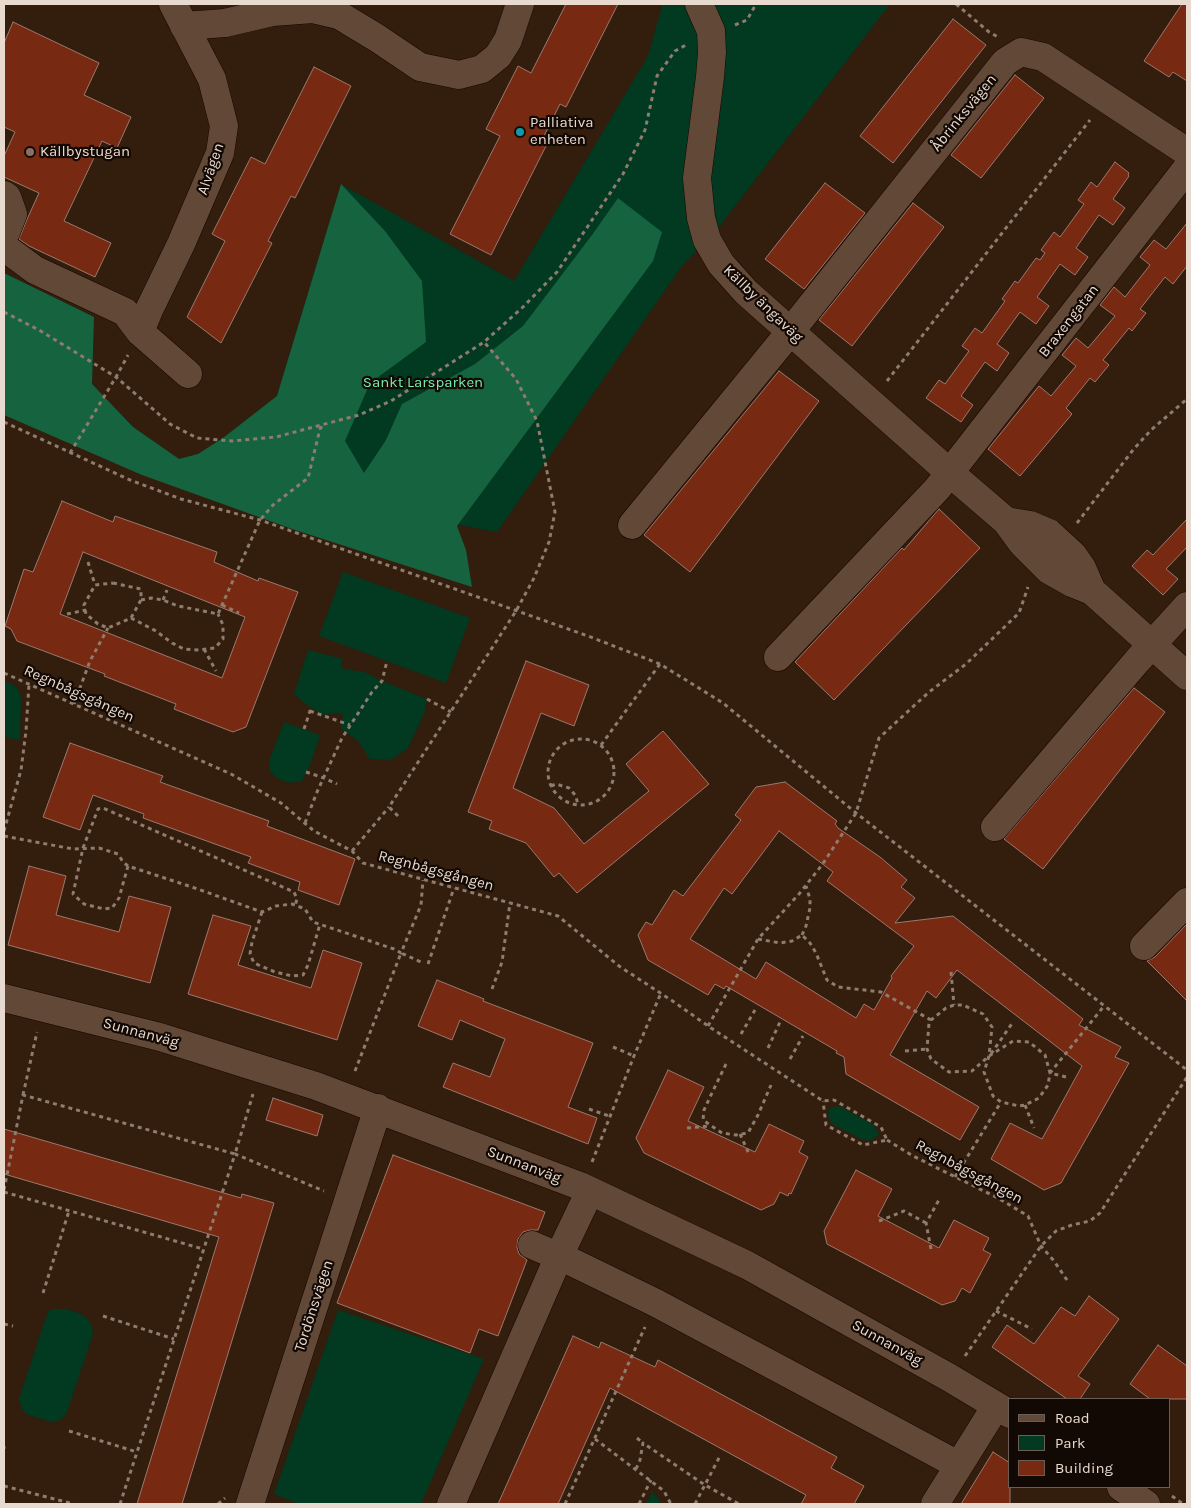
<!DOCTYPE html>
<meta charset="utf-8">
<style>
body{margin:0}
#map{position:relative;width:1191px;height:1508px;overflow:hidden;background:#331d0c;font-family:Karla,sans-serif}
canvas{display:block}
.frame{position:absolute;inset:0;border:5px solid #e9dacf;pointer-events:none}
.legend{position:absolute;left:1008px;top:1398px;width:162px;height:90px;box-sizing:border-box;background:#130904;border:1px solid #695d55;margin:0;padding:6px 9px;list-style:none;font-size:15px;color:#e9dacf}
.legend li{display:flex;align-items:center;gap:10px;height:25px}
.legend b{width:25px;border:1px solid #695d55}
</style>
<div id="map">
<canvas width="1191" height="1508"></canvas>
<div class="frame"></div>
<ul class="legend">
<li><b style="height:6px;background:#624937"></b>Road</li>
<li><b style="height:14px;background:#013921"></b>Park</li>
<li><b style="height:14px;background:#782911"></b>Building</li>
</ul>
</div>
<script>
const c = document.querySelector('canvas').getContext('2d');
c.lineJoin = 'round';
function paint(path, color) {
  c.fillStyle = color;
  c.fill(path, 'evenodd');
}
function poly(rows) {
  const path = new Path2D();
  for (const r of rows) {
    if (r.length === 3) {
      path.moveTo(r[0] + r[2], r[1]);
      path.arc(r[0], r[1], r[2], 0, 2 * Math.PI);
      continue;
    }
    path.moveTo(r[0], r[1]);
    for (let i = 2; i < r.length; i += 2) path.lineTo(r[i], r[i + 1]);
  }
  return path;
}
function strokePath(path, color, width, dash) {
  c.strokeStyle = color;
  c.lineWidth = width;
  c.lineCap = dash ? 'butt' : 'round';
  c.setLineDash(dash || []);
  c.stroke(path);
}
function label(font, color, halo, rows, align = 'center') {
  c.font = font + ' Karla,sans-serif';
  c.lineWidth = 4.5;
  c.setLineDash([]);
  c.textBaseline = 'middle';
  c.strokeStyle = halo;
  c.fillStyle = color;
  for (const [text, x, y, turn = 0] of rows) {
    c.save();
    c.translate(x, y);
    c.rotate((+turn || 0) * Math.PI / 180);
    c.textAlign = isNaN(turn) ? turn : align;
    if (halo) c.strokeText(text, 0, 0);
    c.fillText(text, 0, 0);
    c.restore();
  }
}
const green = poly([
 [660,4,890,4,719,227,682,266,497,532,141,466,4,273,94,317,92,384,133,427,179,459,198,454,223,438,277,396,341,184,514,281,648,56,662,6],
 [343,572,470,618,446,683,319,636],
 [308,650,343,659,341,666,344,669,365,672,382,681,427,699,424,714,408,748,391,760,370,759,358,741,341,729,343,714,337,713,323,715,304,703,294,694],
 [4,681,14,685,20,692,21,699,20,740,4,737],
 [284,722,320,735,311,763,302,781,291,783,283,781,274,776,269,769,270,758],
 [839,1106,874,1125,879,1135,870,1141,861,1139,834,1125,829,1120,828,1110,831,1108],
 [53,1309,65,1309,79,1313,87,1318,92,1326,93,1334,66,1415,60,1420,52,1422,28,1415,22,1409,19,1399,48,1311],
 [338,1310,484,1359,421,1504,299,1504,274,1494],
 [652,1492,658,1498,661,1504,646,1504]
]);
const forest = poly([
 [341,184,385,231,422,281,426,342,370,383,345,441,364,473,386,440,402,404,475,364,523,326,592,235,618,198,662,232,653,261,457,526,466,550,472,587,295,530,142,475,4,415,4,273,94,317,92,384,133,427,179,459,198,454,223,438,277,396]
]);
const building = poly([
 [566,4,618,4,566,107,560,104,542,140,548,142,491,255,450,234,500,136,486,129,518,66,531,73,566,4],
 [1182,4,1187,4,1187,81,1173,72,1169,77,1144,61,1182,4],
 [953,19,986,45,893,163,860,136,953,19],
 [13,22,99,63,84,95,131,117,117,148,102,141,64,221,111,243,95,277,29,246,19,239,28,217,39,193,4,177,4,156,15,132,4,127,4,43,13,22],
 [314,67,351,86,295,198,291,196,268,241,272,243,221,343,187,317,225,241,212,234,251,157,265,164,314,67],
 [1015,75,1044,98,981,178,951,155,1015,75],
 [1115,162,1129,173,1128,175,1129,176,1113,199,1125,208,1113,225,1099,215,1076,248,1088,257,1075,275,1060,264,1037,297,1049,306,1036,324,1020,312,997,344,1009,353,997,371,985,362,961,396,973,405,961,422,926,398,939,380,945,384,969,351,962,346,975,328,982,333,1005,301,1002,299,1015,281,1018,283,1036,258,1040,260,1045,253,1041,250,1054,232,1060,237,1084,204,1078,200,1091,182,1097,187,1115,162],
 [825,183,865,213,804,289,765,259,825,183],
 [913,203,944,227,852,346,819,320,913,203],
 [1187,223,1187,266,1173,284,1165,277,1140,309,1146,313,1132,331,1129,328,1103,360,1109,365,1095,382,1090,378,1066,408,1072,414,1020,476,988,449,1039,386,1051,396,1076,366,1062,355,1076,338,1088,348,1115,316,1100,305,1114,287,1125,297,1150,265,1140,257,1154,240,1166,249,1187,223],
 [779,371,819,401,690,572,644,535,779,371],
 [62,501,113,522,115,516,217,552,214,562,258,581,259,578,298,592,246,727,233,732,174,709,176,704,104,676,105,674,17,641,11,629,5,626,24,569,33,572,62,501],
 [83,552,245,617,222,678,60,614,83,552],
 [939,509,980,548,834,700,795,662,902,548,904,550,939,509],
 [1187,519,1187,547,1166,569,1178,579,1163,595,1132,566,1147,550,1153,555,1187,519],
 [526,661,589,685,574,726,541,713,513,788,554,808,584,844,649,791,626,764,663,731,709,784,577,893,559,873,554,877,526,843,489,829,492,821,468,812,526,661],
 [1134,688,1165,712,1043,869,1004,839,1134,688],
 [70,743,163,776,160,782,269,821,267,826,355,859,339,905,298,890,300,882,248,863,251,857,143,818,144,814,93,795,80,830,43,817,70,743],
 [785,782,837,821,835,824,838,828,880,857,907,880,901,887,915,898,895,923,953,916,1083,1019,1079,1025,1121,1047,1115,1057,1129,1063,1061,1183,1044,1190,991,1159,1010,1123,1042,1139,1082,1066,957,970,936,998,927,991,890,1055,979,1107,960,1140,846,1074,844,1057,836,1053,837,1051,726,986,724,989,715,984,708,995,648,960,638,935,646,922,652,925,674,890,683,896,741,820,735,815,756,787,785,782],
 [779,831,833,872,827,881,914,946,891,976,892,978,874,1010,864,1004,856,1018,766,962,756,979,690,939,724,888,732,894,779,831],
 [29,866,66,876,56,915,119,932,129,896,171,907,150,983,8,945,29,866],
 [213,915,251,926,238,965,311,988,323,950,362,963,337,1040,188,994,213,915],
 [1187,924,1187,1001,1147,961,1155,957,1187,924],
 [437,980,484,999,483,1001,593,1043,568,1107,597,1118,588,1144,443,1087,453,1063,490,1077,505,1039,460,1020,452,1040,418,1026,437,980],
 [668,1070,704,1087,688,1121,755,1152,769,1124,804,1141,799,1152,808,1157,791,1194,789,1193,788,1196,780,1192,774,1204,761,1210,644,1153,636,1138,668,1070],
 [273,1098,323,1115,317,1136,266,1120,273,1098],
 [4,1129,241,1198,242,1194,274,1203,182,1504,137,1504,219,1237,4,1174,4,1129],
 [393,1155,545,1212,538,1230,530,1230,523,1232,518,1239,517,1247,519,1254,527,1260,498,1336,479,1329,470,1353,337,1303,393,1155],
 [856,1170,892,1189,878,1216,939,1248,954,1220,989,1238,983,1250,991,1254,970,1293,962,1288,955,1301,942,1305,827,1244,824,1231,856,1170],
 [1089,1296,1119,1319,1078,1376,1090,1384,1080,1399,1067,1399,992,1347,1007,1325,1034,1344,1061,1307,1075,1316,1089,1296],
 [573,1336,599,1348,601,1342,655,1367,658,1360,837,1457,831,1468,864,1486,854,1504,801,1504,806,1495,610,1388,558,1504,498,1504,573,1336],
 [1158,1345,1187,1366,1187,1399,1150,1399,1130,1384,1158,1345],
 [993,1452,1010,1463,1010,1504,961,1504,993,1452]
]);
const path = poly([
 [956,4,989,32,998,37],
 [735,25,747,20,756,4],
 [4,312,39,330,116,377,170,424,197,438,232,441,276,437,359,415,391,401,484,342,523,307,557,272,623,174,645,130,657,76,675,51,686,45],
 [887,381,1090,120],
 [4,422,130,480,181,499,260,520,588,636,660,664,723,703,856,813,1187,1070],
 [70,453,116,377,128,355],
 [1077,523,1133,450,1151,430,1187,399],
 [88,562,95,585],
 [113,583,141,589,141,600,131,618,108,628,98,624,86,614,84,605,95,585,113,583],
 [141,600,151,598,163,600,178,606,218,614,260,520,273,505,308,478,320,429,323,425],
 [163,600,167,590],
 [222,605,239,613],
 [67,614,86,610],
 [131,618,156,631,172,643,184,649,197,650,215,648,223,639,223,625,218,614],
 [204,649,216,671],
 [4,673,231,774,281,803,314,831,352,851,363,863,558,916,619,966,674,1002,711,1028,823,1101,834,1100,881,1127,887,1140,863,1145,826,1125,823,1101],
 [427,699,451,712],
 [74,704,90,661,108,628],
 [310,711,350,725],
 [304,729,311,708],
 [581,772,33],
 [601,745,660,664],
 [306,772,324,778,337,784],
 [551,786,556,784,569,788,576,796,578,806],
 [398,816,389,807,516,611,534,578,549,542,555,512,537,421,516,379,484,342],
 [305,823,317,792,342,738,372,692,382,681,387,661],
 [4,831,21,770,26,731,29,684],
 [4,836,73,849,99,848,118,854,123,862,128,866,192,887,262,912,276,906,292,904,305,909,313,922,394,949,401,953,421,905,423,880],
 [352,851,389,807],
 [128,866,119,898,112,908,104,909,84,904,73,894,83,848,98,809,103,808,294,892,297,899,295,906],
 [262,912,252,942,250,954,254,963,275,972,292,976,303,975,308,965,320,924],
 [802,935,806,926,810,908,810,899,806,886],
 [758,939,780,943,792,941,802,935,810,943,816,953,827,980,838,987,881,992,931,1020],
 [428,964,454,888],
 [951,972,954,1005],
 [492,989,502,962,510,903],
 [708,1026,758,939,799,894,822,865,856,813,879,738,929,692,966,664,1019,613,1028,587],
 [741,1034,755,1010],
 [613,1047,634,1056],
 [768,1048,780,1022],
 [905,1051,927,1049],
 [991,1054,1013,1022],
 [989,1056,984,1072,993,1096,1001,1102,1019,1106,1025,1105,1039,1098,1048,1085,1050,1073,1045,1055,1029,1042,1013,1041,989,1056,972,1071,949,1072,931,1059,927,1049,929,1023,931,1020,946,1008,954,1005,963,1005,983,1014,992,1027,989,1056],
 [790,1059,803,1036],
 [726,1064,710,1097,704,1110,703,1120,722,1133,736,1135,748,1133,758,1115,771,1085],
 [355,1071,401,953,421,962],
 [1066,1077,1050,1073,1104,1006],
 [23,1095,37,1032],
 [1025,1105,1034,1128],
 [589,1109,609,1116],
 [687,1128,709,1126],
 [740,1134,749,1154],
 [887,1140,913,1156,998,1198,1028,1216,1041,1246,1054,1261,1067,1280],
 [592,1162,634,1056,661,993],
 [955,1177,1001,1102],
 [4,1190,23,1095,235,1154,253,1094],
 [4,1192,203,1249],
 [879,1221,904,1211,926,1223],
 [931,1249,926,1223,940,1198],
 [43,1293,69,1211],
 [996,1311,1032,1329],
 [103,1316,174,1339],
 [4,1324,13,1326],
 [965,1356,1041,1246,1056,1231,1072,1225,1090,1221,1100,1213,1187,1077],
 [69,1431,137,1452],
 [637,1438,643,1443],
 [595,1439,664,1491,671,1504],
 [4,1449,4,1446],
 [636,1469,640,1460,643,1443,705,1485,739,1504],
 [4,1486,74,1504],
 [1172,1496,1183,1504],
 [120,1504,235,1154,324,1191],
 [218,1504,225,1498],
 [565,1504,645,1327],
 [639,1504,651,1480],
 [695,1504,720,1456]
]);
const minor = poly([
 [699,4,711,31,712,52,710,77,697,178,701,218,707,240,721,264,746,292,950,473,1006,521,1022,543,1049,570,1072,583,1092,591,1187,676],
 [184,26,225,23,272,12,313,9,339,15,377,38,420,67,459,75,482,69,498,56,508,40,520,4],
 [4,195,7,197,13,214,6,232,4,233],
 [4,247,35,270,125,312,140,332,188,374],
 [140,332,149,310,181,244,220,153,224,126,212,79,173,4],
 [1006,521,1030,525,1049,533,1073,555,1082,568,1092,591],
 [632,525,790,332,1005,62,1021,52,1043,57,1187,152],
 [778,657,937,489,1187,168],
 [995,827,1137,661,1187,606],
 [1144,946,1187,902],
 [4,998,160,1037,316,1086,580,1186,747,1265,950,1378,1010,1414],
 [532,1245,574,1263,656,1303,804,1382,958,1465],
 [1121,1487,1146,1504],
 [250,1504,378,1108],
 [451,1504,559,1256,590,1191],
 [935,1504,996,1406]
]);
const markers = [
 [520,132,5,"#0f9aa8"],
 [30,152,5,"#8d6e63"]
];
const streetNames = [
 ["Åbrinksvägen",964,113,-51],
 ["Alvägen",211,169,-71],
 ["Källby ängaväg",763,304,44],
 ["Braxengatan",1069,321,-52],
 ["Regnbågsgången",79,694,24],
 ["Regnbågsgången",436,871,15],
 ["Sunnanväg",141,1033,15],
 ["Sunnanväg",524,1165,21],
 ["Regnbågsgången",969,1172,28],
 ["Tordönsvägen",314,1306,-72],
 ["Sunnanväg",887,1343,29]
];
const poiNames = [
 ["Palliativa",530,123],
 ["enheten",530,140],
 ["Källbystugan",40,152]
];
const parkNames = [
 ["Sankt Larsparken",423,383]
];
paint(green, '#013921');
paint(forest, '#166340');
paint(building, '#782911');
strokePath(building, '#9a7970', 1);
strokePath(minor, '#190600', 29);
strokePath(path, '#8e7c6e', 3, [4, 4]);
strokePath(minor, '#624937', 28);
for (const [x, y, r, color] of markers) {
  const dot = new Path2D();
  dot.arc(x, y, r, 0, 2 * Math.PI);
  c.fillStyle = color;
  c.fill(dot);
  strokePath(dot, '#130904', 2);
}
label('15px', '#e9dacf', '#130904', streetNames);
label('15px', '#e9dacf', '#130904', poiNames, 'left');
label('15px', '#71efae', '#130904', parkNames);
</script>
